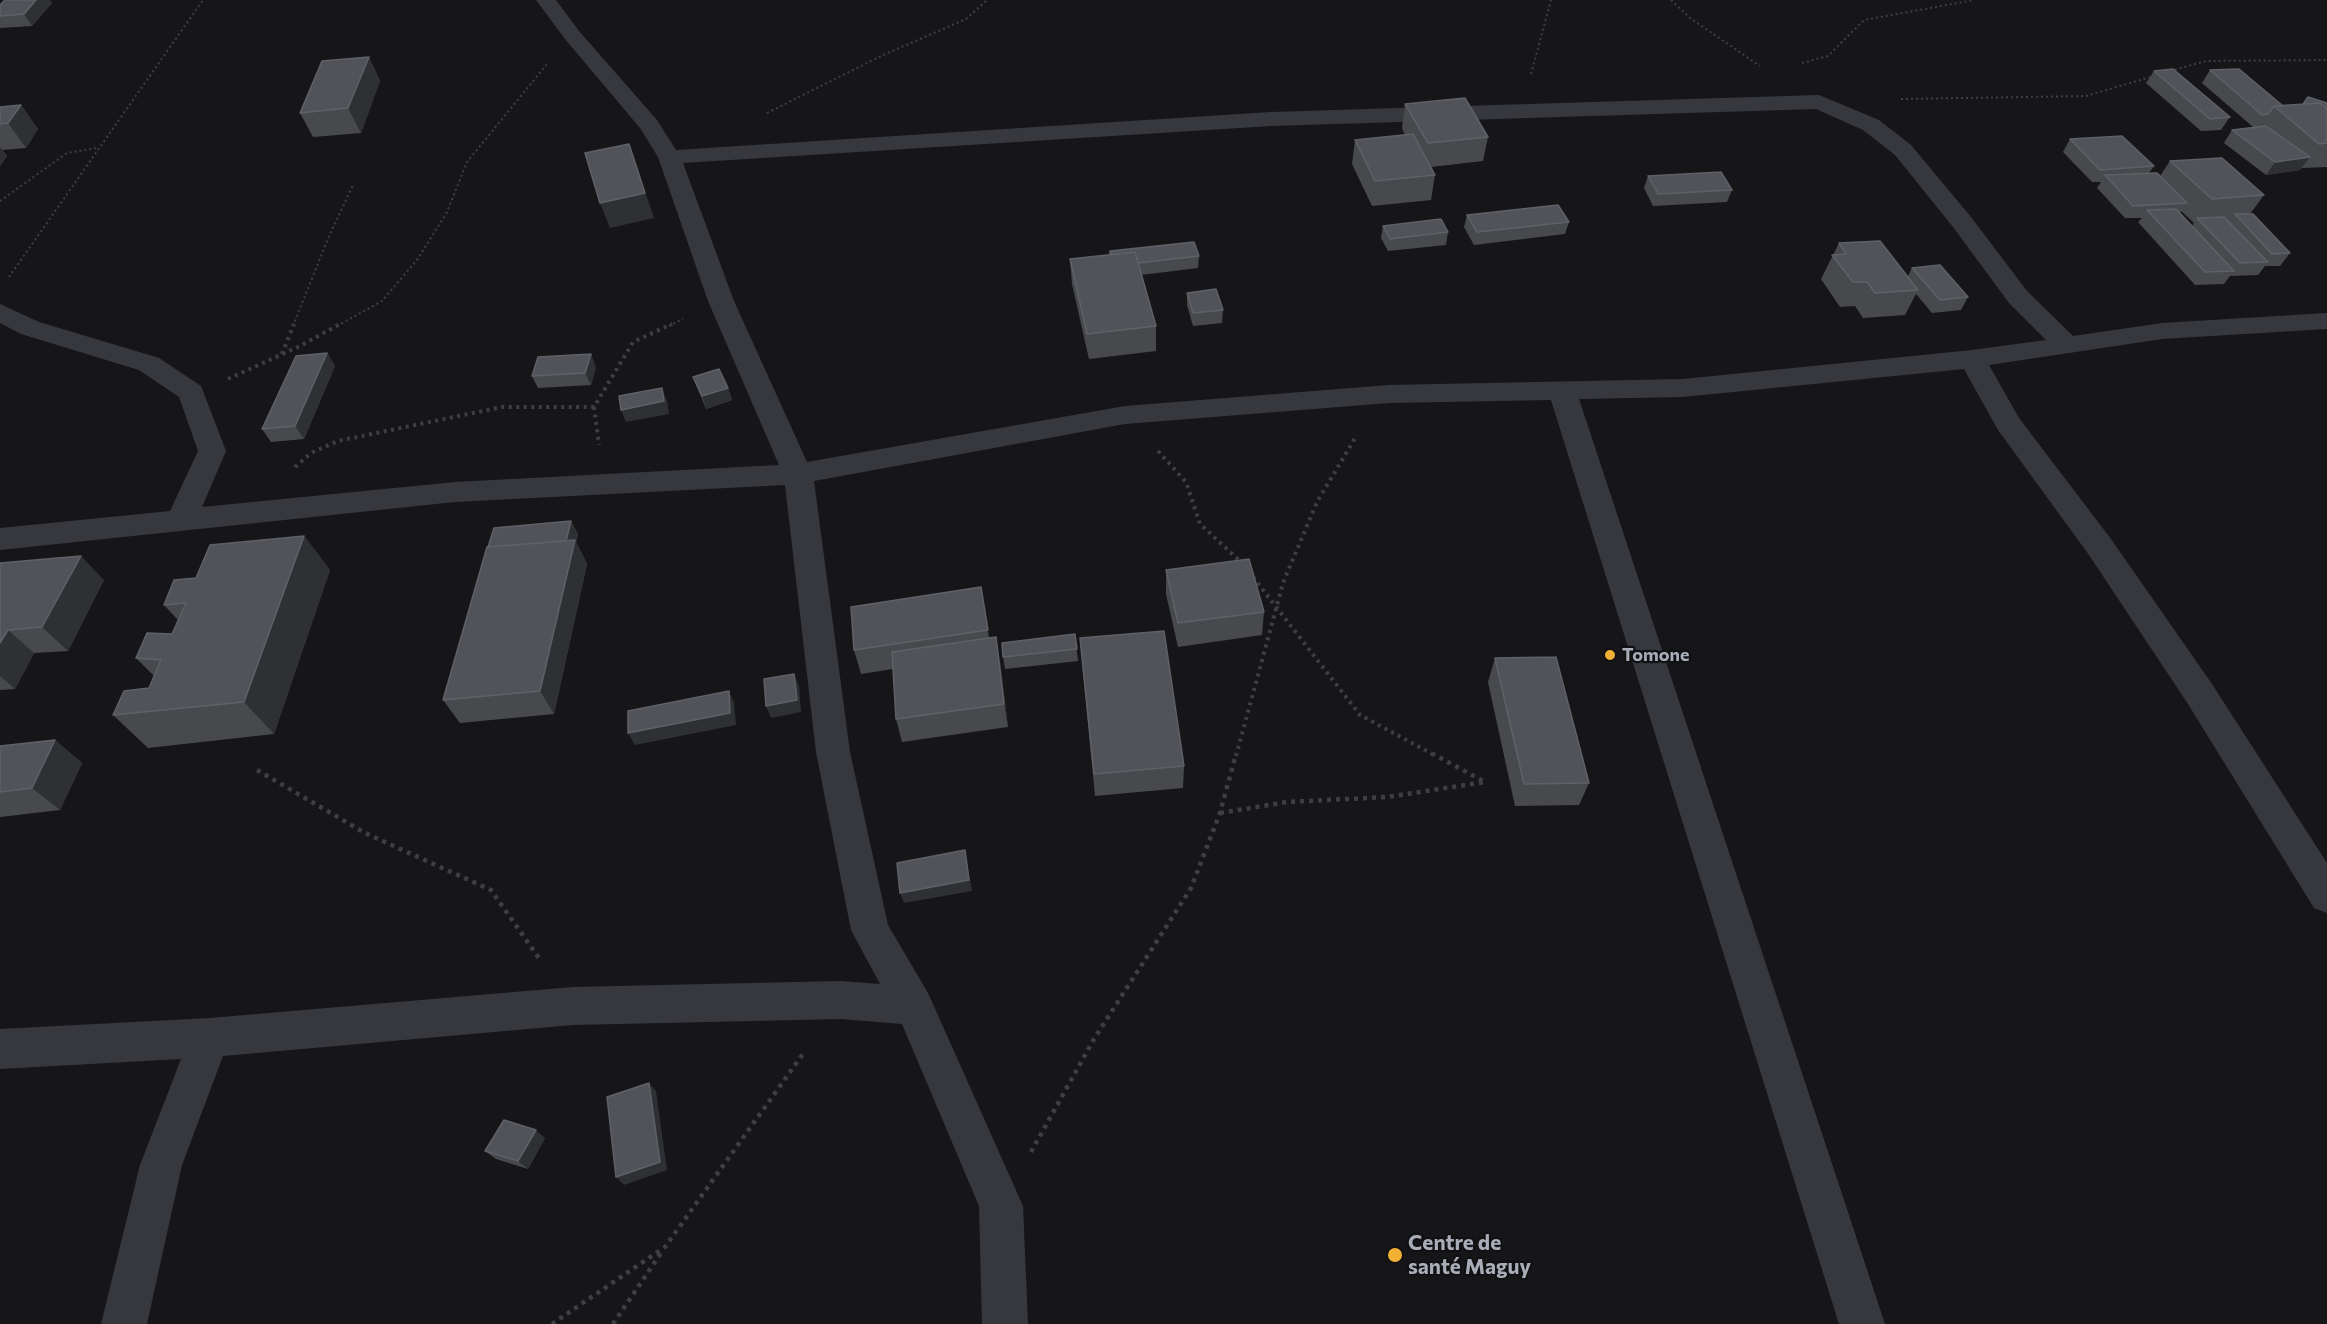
<!DOCTYPE html>
<meta charset="utf-8">
<style>
body{margin:0}
canvas{display:block;background:#161618}
</style>
<canvas width="2327" height="1324"></canvas>
<script>
const c = document.querySelector('canvas').getContext('2d');
c.lineJoin = 'round';
function poly(rows) {
  const path = new Path2D();
  for (const r of rows) {
    path.moveTo(r[0], r[1]);
    for (let i = 2; i < r.length; i += 2) path.lineTo(r[i], r[i + 1]);
  }
  return path;
}
function strokePath(path, color, width, dash) {
  c.strokeStyle = color;
  c.lineWidth = width;
  c.lineCap = dash ? 'butt' : 'round';
  c.setLineDash(dash || []);
  c.stroke(path);
}
function paint(path, color) {
  c.fillStyle = color;
  c.fill(path, 'evenodd');
}
function label(font, color, halo, rows, align = 'center') {
  c.font = font + ' Commissioner,sans-serif';
  c.lineWidth = 4.5;
  c.setLineDash([]);
  c.textBaseline = 'middle';
  c.strokeStyle = halo;
  c.fillStyle = color;
  for (const [text, x, y, turn = 0] of rows) {
    c.save();
    c.translate(x, y);
    c.rotate((+turn || 0) * Math.PI / 180);
    c.textAlign = isNaN(turn) ? turn : align;
    if (halo) c.strokeText(text, 0, 0);
    c.fillText(text, 0, 0);
    c.restore();
  }
}
const pathFar2 = poly([
 [1671,0,1690,18,1760,66],
 [1802,63,1828,56,1864,20,1974,0],
 [2170,71,2206,61,2327,60],
 [1531,74,1551,0],
 [1901,99,2086,96,2154,76],
 [767,113,881,56,966,19,987,0],
 [0,201,67,153,97,148],
 [9,277,203,0],
 [293,326,329,236,353,185],
 [337,326,382,301,417,260,447,212,467,162,547,64],
 [669,326,683,319]
]);
const pathFar1 = poly([
 [282,354,294,324],
 [228,379,300,346,340,324],
 [594,407,599,445],
 [1158,451,1186,482,1200,524,1241,562],
 [295,467,311,453,338,441,502,407,594,407,633,342,672,324],
 [1253,577,1360,715,1436,756],
 [1236,756,1283,583,1317,502,1357,435]
]);
const path = poly([
 [257,770,365,833,491,890,541,961],
 [1220,813,1287,802,1387,797,1485,782,1433,754],
 [1031,1152,1094,1039,1191,888,1220,813,1236,754],
 [552,1324,665,1247,805,1051],
 [613,1324,663,1250]
]);
const minor = poly([
 [536,0,556,0,579,31,657,120,676,150,1271,112,1819,95,1879,120,1911,145,1971,217,2027,291,2073,336,2162,323,2327,313,2327,329,2162,339,1989,365,2019,418,2111,539,2212,684,2327,863,2327,913,2314,908,2188,704,2089,555,1998,430,1964,369,1683,397,1579,399,1885,1324,1839,1324,1551,400,1389,403,1125,424,814,481,850,752,888,925,928,993,1023,1206,1028,1324,982,1324,979,1206,902,1024,841,1019,573,1025,223,1056,182,1165,147,1324,101,1324,140,1165,181,1059,0,1069,0,1029,210,1018,573,987,841,981,880,984,851,930,816,752,785,485,455,502,0,550,0,528,170,511,198,451,179,397,139,370,21,334,0,323,0,304,39,322,159,358,201,386,226,451,202,507,455,482,779,465,708,301,658,157,640,128,565,39,536,0],
 [1816,109,1863,130,1895,155,1953,227,2009,303,2046,340,1972,350,1683,379,1389,385,1125,406,807,462,734,301,683,163,1271,126,1816,109]
]);
const wall = poly([
 [5,0,50,0,52,3,32,26,0,28,0,5],
 [369,57,380,81,361,133,313,137,300,113],
 [2210,70,2283,106,2303,104,2308,97,2327,103,2327,167,2301,168,2300,170,2266,175,2224,143,2232,130,2253,127,2202,83],
 [2154,71,2230,117,2221,130,2201,131,2146,83],
 [1405,104,1488,137,1483,161,1431,167,1435,175,1431,200,1372,206,1352,164,1355,140,1405,135,1402,128],
 [21,105,38,129,26,148,2,150,7,156,0,166,0,107],
 [2070,139,2154,166,2149,173,2160,176,2170,161,2264,195,2250,214,2290,253,2280,266,2265,266,2258,275,2230,276,2224,284,2195,285,2138,222,2142,218,2125,218,2097,188,2101,182,2092,182,2063,152],
 [2181,211,2194,223,2192,226,2180,213],
 [1648,176,1732,190,1727,202,1653,206,1644,188],
 [1467,215,1569,222,1565,234,1474,245,1464,227],
 [1383,226,1448,232,1446,245,1388,251,1381,238],
 [1839,243,1908,276,1912,268,1968,297,1961,310,1932,313,1916,294,1905,315,1863,318,1855,306,1840,307,1821,279],
 [1110,251,1199,256,1198,268,1141,275,1156,326,1156,351,1089,359,1072,284,1070,259,1110,255],
 [1187,293,1223,310,1222,323,1193,326,1187,305],
 [327,353,335,366,304,439,271,442,262,429],
 [596,367,591,385,538,388,532,376],
 [693,377,728,388,732,400,706,409],
 [571,521,578,534,576,542,587,564,554,714,460,723,443,700],
 [304,536,330,570,274,734,148,748,113,715,149,688,154,676,136,658,172,634,178,620,164,605,196,578],
 [0,563,104,580,68,651,34,653,15,689,0,690],
 [1166,570,1264,612,1262,635,1178,647,1166,594],
 [981,587,989,638,1000,661,1008,727,902,742,896,719,893,669,861,674,854,650],
 [1075,634,1078,661,1005,669,1003,657],
 [1495,658,1589,783,1579,805,1515,806,1488,682],
 [1082,662,1184,766,1183,788,1095,796],
 [55,740,82,763,60,810,0,817,0,746],
 [545,1138,528,1169,496,1159,485,1151]
]);
const shadedWall = poly([
 [36,0,50,0,52,3,32,26,24,14],
 [369,57,380,81,361,133,348,108],
 [21,105,38,129,26,148,8,123],
 [629,144,654,218,610,228,600,203],
 [0,147,7,156,0,166],
 [2310,157,2300,170,2266,175,2275,162],
 [327,353,335,366,304,439,295,426],
 [591,354,596,367,591,385,585,373],
 [662,388,667,401,669,414,626,422,621,410],
 [728,388,732,400,706,409,702,396],
 [571,521,578,534,576,542,587,564,554,714,540,691,566,544],
 [304,536,330,570,274,734,244,702],
 [81,556,104,580,68,651,42,627],
 [8,630,34,653,15,689,0,676,0,643],
 [996,637,1000,661,1008,727,1004,704],
 [794,674,799,686,801,712,771,718,766,706],
 [729,691,734,703,736,725,635,745,628,733],
 [55,740,82,763,60,810,32,788],
 [965,850,972,891,904,903,900,893],
 [649,1083,656,1091,667,1170,624,1185,616,1177],
 [536,1130,545,1138,528,1169,518,1161]
]);
const building = poly([
 [5,0,36,0,24,14,0,16,0,5,5,0],
 [369,57,348,108,300,113,322,61,369,57],
 [2173,69,2230,117,2210,119,2154,71,2173,69],
 [2239,69,2283,106,2274,106,2268,114,2262,115,2210,70,2239,69],
 [2308,97,2327,103,2327,109,2320,103,2303,104,2308,97],
 [1465,98,1488,137,1428,143,1405,104,1465,98],
 [2320,103,2327,109,2327,143,2319,144,2274,106,2320,103],
 [21,105,8,123,0,124,0,107,21,105],
 [2266,126,2310,157,2275,162,2232,130,2266,126],
 [1413,134,1435,175,1375,181,1355,140,1413,134],
 [2122,136,2154,166,2100,170,2070,139,2122,136],
 [629,144,645,193,600,203,585,153,629,144],
 [2222,158,2264,195,2212,199,2170,161,2222,158],
 [1721,172,1732,190,1658,194,1648,176,1721,172],
 [2157,173,2187,203,2133,206,2105,175,2157,173],
 [1558,205,1569,222,1477,232,1467,215,1558,205],
 [2176,209,2234,271,2205,272,2147,210,2176,209],
 [2235,214,2253,214,2290,253,2272,254,2235,214],
 [2224,217,2268,262,2240,263,2197,218,2224,217],
 [1441,219,1448,232,1390,239,1383,226,1441,219],
 [1880,241,1918,290,1875,293,1867,282,1853,282,1832,255,1846,254,1839,243,1880,241],
 [1194,242,1199,256,1138,263,1135,252,1110,255,1110,251,1194,242],
 [1135,252,1156,326,1087,334,1070,259,1135,252],
 [1940,265,1968,297,1940,300,1912,268,1940,265],
 [1216,289,1223,310,1193,313,1187,293,1216,289],
 [327,353,295,426,262,429,296,356,327,353],
 [591,354,585,373,532,376,538,357,591,354],
 [719,369,728,388,702,396,693,377,719,369],
 [662,388,664,401,621,410,619,396,662,388],
 [571,521,566,541,488,547,494,528,571,521],
 [304,536,244,702,113,715,124,691,149,688,161,660,136,658,147,633,172,634,186,603,164,605,174,580,196,578,210,545,304,536],
 [575,540,540,691,443,700,487,547,575,540],
 [81,556,42,627,8,630,0,643,0,563,81,556],
 [1249,559,1264,612,1178,623,1166,570,1249,559],
 [981,587,988,630,854,650,851,607,981,587],
 [1164,631,1184,766,1094,774,1080,638,1164,631],
 [1075,634,1077,649,1003,657,1002,643,1075,634],
 [996,637,1004,704,896,719,892,652,996,637],
 [1556,657,1589,783,1524,784,1495,658,1556,657],
 [794,674,797,700,766,706,764,679,794,674],
 [729,691,730,713,628,733,628,711,729,691],
 [55,740,32,788,0,792,0,746,55,740],
 [965,850,969,880,900,893,897,863,965,850],
 [649,1083,660,1162,616,1177,607,1097,649,1083],
 [504,1120,536,1130,518,1161,485,1151,504,1120]
]);
const markers = [
 [1610,655,6,"#f2b134"],
 [1395,1255,8,"#f2b134"]
];
const poiNames = [
 ["Tomone",1622,655]
];
const nearPoinames = [
 ["Centre de",1408,1243],
 ["santé Maguy",1408,1267]
];
strokePath(pathFar2, '#3d3f44', 2, [2, 3]);
strokePath(pathFar1, '#3d3f44', 4, [3, 4.5]);
strokePath(path, '#3d3f44', 4.5, [4, 5]);
paint(minor, '#37383d');
paint(wall, '#47494d');
paint(shadedWall, '#2f3033');
paint(building, '#525359');
strokePath(building, '#5f6168', 1.5);
for (const [x, y, r, color] of markers) {
  const dot = new Path2D();
  dot.arc(x, y, r, 0, 2 * Math.PI);
  c.fillStyle = color;
  c.fill(dot);
  strokePath(dot, '#111113', 2);
}
label('bold 18px', '#a8adb8', '#111113', poiNames, 'left');
label('bold 21px', '#a8adb8', '#111113', nearPoinames, 'left');
</script>
